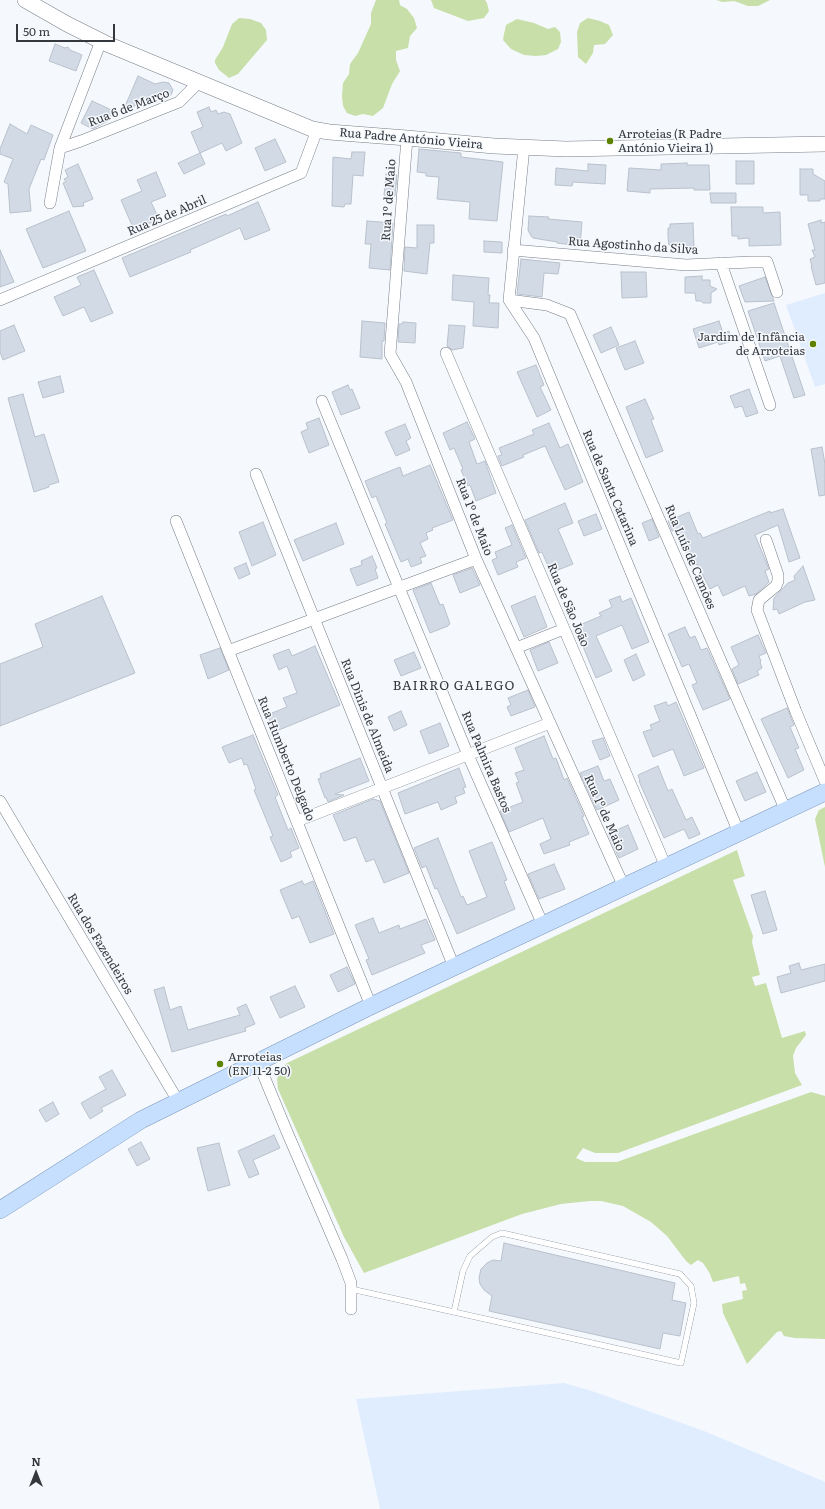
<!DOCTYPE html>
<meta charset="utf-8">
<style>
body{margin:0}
#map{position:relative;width:825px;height:1509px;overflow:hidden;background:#f5f9fd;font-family:Literata,serif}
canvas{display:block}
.north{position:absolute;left:16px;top:1453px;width:40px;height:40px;-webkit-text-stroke:3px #f5f9fd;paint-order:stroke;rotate:0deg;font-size:11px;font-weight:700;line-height:16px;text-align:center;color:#35383d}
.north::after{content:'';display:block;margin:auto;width:14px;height:18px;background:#35383d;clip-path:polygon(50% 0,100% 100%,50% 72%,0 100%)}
.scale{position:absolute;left:16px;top:24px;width:99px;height:18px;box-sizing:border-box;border:2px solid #35383d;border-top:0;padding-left:5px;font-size:12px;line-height:14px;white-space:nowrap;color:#35383d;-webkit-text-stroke:3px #f5f9fd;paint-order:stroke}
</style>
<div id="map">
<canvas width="825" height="1509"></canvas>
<div class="north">N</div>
<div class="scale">50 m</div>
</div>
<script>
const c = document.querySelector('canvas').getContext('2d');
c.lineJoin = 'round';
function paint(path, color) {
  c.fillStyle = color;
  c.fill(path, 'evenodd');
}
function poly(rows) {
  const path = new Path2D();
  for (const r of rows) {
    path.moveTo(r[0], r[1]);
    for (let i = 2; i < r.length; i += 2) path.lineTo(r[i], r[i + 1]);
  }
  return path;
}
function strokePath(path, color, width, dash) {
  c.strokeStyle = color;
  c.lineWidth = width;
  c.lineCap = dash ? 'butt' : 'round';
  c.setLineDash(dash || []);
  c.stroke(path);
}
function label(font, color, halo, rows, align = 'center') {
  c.font = font + ' Literata,serif';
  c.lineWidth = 3;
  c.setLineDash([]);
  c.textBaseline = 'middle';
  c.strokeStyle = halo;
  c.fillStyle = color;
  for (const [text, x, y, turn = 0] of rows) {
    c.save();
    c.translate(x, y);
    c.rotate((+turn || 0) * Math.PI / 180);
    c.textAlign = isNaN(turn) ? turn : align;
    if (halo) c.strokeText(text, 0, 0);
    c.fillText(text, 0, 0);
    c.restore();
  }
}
const built = poly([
 [825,293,825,384,815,387,786,305],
 [564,1383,592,1391,704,1431,823,1481,825,1482,825,1509,380,1509,356,1399]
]);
const green = poly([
 [376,0,399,0,400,5,407,9,414,18,417,28,410,36,408,48,396,51,396,60,400,71,392,84,383,108,373,116,363,114,355,116,347,113,343,106,342,96,343,83,349,74,350,64,358,53,371,24,371,13],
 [431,0,485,0,487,3,489,11,484,18,468,21,434,8],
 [716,0,770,0,758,6,748,6,734,1,723,2],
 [239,18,250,19,261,23,266,30,267,40,238,74,229,78,219,70,215,63,215,60,223,47,232,24],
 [588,18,600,21,609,25,613,35,605,44,594,45,593,53,586,64,578,57,577,32,580,23],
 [517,19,534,23,548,29,555,27,560,32,561,42,558,49,546,55,536,56,524,55,511,49,503,40,504,34,506,25],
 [825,807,825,867,815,819,819,810],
 [737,850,745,876,733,880,753,936,752,942,760,975,752,977,755,986,766,983,782,1038,805,1031,806,1035,796,1048,793,1056,795,1073,802,1085,618,1153,595,1153,583,1148,576,1158,585,1162,617,1162,811,1092,825,1096,825,1339,795,1338,784,1336,781,1331,777,1332,747,1364,723,1313,722,1304,743,1299,742,1291,747,1290,745,1283,740,1284,739,1276,713,1282,709,1272,703,1263,698,1260,691,1265,686,1261,667,1236,651,1222,623,1206,601,1201,590,1201,561,1204,522,1214,364,1273,344,1237,278,1089,277,1079,282,1068,287,1063]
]);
const building = poly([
 [55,44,65,48,68,47,70,50,82,55,76,71,49,61,55,44],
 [138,76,155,84,163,82,169,83,173,90,171,95,165,99,157,96,123,111,138,76],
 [92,101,118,113,109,117,108,121,93,129,81,123,92,101],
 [209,107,211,112,216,110,218,114,224,112,230,114,242,143,226,151,222,143,200,153,191,132,203,127,197,112,209,107],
 [10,124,27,134,31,125,53,135,44,160,41,159,29,189,31,211,10,213,8,184,4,182,13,159,0,154,0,149,10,124],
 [275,139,286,162,265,171,255,148,275,139],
 [419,149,461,153,461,157,503,162,497,221,469,219,470,202,437,199,439,177,426,176,426,173,417,172,419,149],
 [352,152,365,152,363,176,353,175,351,204,345,204,344,207,332,206,333,157,351,159,352,152],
 [200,153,205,164,184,174,178,163,200,153],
 [736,161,754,161,754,184,736,184,736,161],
 [687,163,687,165,709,165,710,190,694,190,694,188,650,189,650,193,627,191,629,168,661,170,661,164,687,163],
 [78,164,93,199,83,203,84,206,73,207,63,183,66,182,64,179,68,177,65,170,78,164],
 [588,164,606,165,605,184,573,182,572,186,555,185,556,168,588,171,588,164],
 [800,169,813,169,813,174,825,181,825,199,820,199,820,201,808,201,808,195,800,195,800,169],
 [156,172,166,196,151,202,159,219,134,230,121,200,142,191,137,180,156,172],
 [386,174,397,175,395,196,384,195,386,174],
 [710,193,736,193,736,203,711,203,710,193],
 [258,202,270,230,245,240,240,228,190,250,191,252,130,277,122,258,226,214,227,216,258,202],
 [731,207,763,207,763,213,780,212,781,245,749,246,749,238,738,239,738,236,732,236,731,207],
 [69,211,86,251,43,268,26,229,69,211],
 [529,216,549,217,548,219,582,222,580,246,557,243,557,242,533,238,531,236,528,230,529,216],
 [821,220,821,223,825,222,825,283,816,285,811,266,812,266,810,259,815,257,812,250,815,250,808,224,821,220],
 [367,221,393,223,390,270,369,268,371,244,365,244,367,221],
 [693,223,694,247,671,248,671,245,669,245,668,237,668,228,670,228,670,224,693,223],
 [417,225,434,225,434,243,430,243,427,274,404,271,405,247,417,248,417,225],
 [484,241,502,242,502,253,484,252,484,241],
 [0,250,14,282,0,287,0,250],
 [521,259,560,263,558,274,544,273,542,297,517,294,521,259],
 [94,270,113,313,91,322,84,307,63,316,54,297,81,285,77,277,94,270],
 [621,272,646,272,647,297,622,298,621,272],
 [453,275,489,278,488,295,490,295,489,303,499,303,498,328,473,326,474,302,452,300,453,275],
 [702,276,702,280,710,280,710,286,717,289,711,293,711,303,703,303,701,301,696,301,695,293,685,293,685,277,702,276],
 [765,277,774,301,745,302,739,286,765,277],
 [774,303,805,395,794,398,780,356,765,361,748,311,774,303],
 [362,321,385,323,384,341,382,341,382,359,360,357,362,321],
 [719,321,723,333,729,331,732,341,719,345,718,342,699,348,693,329,719,321],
 [403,322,416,323,415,343,398,342,399,324,402,324,403,322],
 [14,325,25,351,3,360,0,352,0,331,14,325],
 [449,325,465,326,463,348,452,350,447,346,449,325],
 [611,327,619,345,601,353,593,335,611,327],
 [635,341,644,363,625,370,616,348,635,341],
 [536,365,544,385,540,387,551,410,537,417,517,372,536,365],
 [60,376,64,392,43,398,38,382,60,376],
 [348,385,350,390,352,389,360,408,341,415,332,392,348,385],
 [749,389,758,413,746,417,742,406,735,408,730,396,749,389],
 [23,394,35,437,44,434,59,482,49,485,49,487,34,492,8,398,23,394],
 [645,399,654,419,651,420,663,451,646,458,626,407,645,399],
 [319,418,329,445,309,453,301,432,308,429,306,423,319,418],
 [467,422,475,439,469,442,477,464,485,461,496,493,476,501,470,485,468,486,461,470,463,469,454,448,450,450,443,433,467,422],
 [549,423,560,448,568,444,583,482,565,490,545,446,523,455,524,457,502,466,498,456,502,455,499,448,534,434,532,430,549,423],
 [405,424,411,438,406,441,410,450,396,456,385,432,405,424],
 [822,447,825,464,825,495,819,496,811,449,822,447],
 [430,465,453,520,432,528,433,530,426,533,428,539,420,543,426,556,420,558,422,563,411,567,408,559,401,562,385,524,387,523,376,496,372,498,365,481,400,467,403,476,430,465],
 [565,503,573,523,558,529,573,564,553,572,550,565,548,566,542,552,539,553,525,520,565,503],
 [783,509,800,558,789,562,778,525,755,535,769,569,765,571,769,582,756,594,749,596,745,586,723,596,718,585,710,589,697,564,692,566,676,530,672,531,668,521,689,512,698,534,700,533,703,538,770,511,770,513,783,509],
 [596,514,602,529,584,536,578,521,596,514],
 [652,519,659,537,649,541,642,523,652,519],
 [263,522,276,555,252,566,239,532,263,522],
 [336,523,344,544,303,561,294,540,336,523],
 [512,525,526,558,516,562,518,567,498,575,492,560,497,558,495,552,512,545,505,528,512,525],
 [372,556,377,568,375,569,378,578,357,586,350,569,362,565,361,561,372,556],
 [246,563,250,574,239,579,234,568,246,563],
 [803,566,815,600,805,602,779,614,777,609,773,610,774,598,788,583,795,580,794,576,803,566],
 [472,568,480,585,460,593,453,575,472,568],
 [431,583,440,605,443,604,450,624,448,625,448,626,430,633,413,590,431,583],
 [102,596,135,673,0,726,0,664,43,647,35,624,102,596],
 [535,596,547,627,524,637,511,606,535,596],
 [620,596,622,602,631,598,649,642,632,649,622,625,596,636,612,671,596,678,575,627,601,616,599,613,612,607,609,600,620,596],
 [685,627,690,638,695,636,701,650,707,648,730,699,703,710,692,685,697,683,689,664,682,667,668,634,685,627],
 [758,635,766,653,759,656,761,661,760,662,762,668,757,671,759,675,738,684,732,669,739,665,731,647,758,635],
 [549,642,558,663,538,671,530,650,549,642],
 [315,646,340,705,274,732,268,716,273,714,272,713,287,707,283,698,297,693,287,666,279,670,273,655,289,649,292,656,315,646],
 [220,648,229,670,208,679,200,655,220,648],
 [414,652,421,668,401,676,394,660,414,652],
 [636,654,645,675,633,681,624,660,636,654],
 [528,690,535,707,511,716,507,707,511,705,508,698,528,690],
 [666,702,668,706,676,702,704,768,684,776,673,749,653,757,643,732,652,729,650,725,660,721,654,706,666,702],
 [787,708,794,725,790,727,799,748,795,749,804,770,788,778,761,719,787,708],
 [401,711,407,725,394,731,388,717,401,711],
 [440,723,449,746,429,754,420,731,440,723],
 [253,735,278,795,275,797,288,830,291,828,299,848,290,852,292,857,281,862,270,837,273,836,254,790,256,789,247,764,244,765,242,758,229,763,222,747,253,735],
 [544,736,553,759,556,758,564,780,567,778,584,816,582,817,589,834,569,842,570,845,544,854,540,844,551,839,543,818,509,832,500,811,523,802,516,783,519,782,515,773,524,770,515,748,544,736],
 [603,738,610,756,600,760,592,741,603,738],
 [360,758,369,781,335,794,344,795,328,802,326,797,325,798,318,779,321,778,320,774,360,758],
 [598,766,604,781,610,779,619,800,597,810,580,773,598,766],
 [658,766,668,791,672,789,686,820,692,817,700,834,689,839,684,829,664,838,639,781,640,781,638,775,658,766],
 [459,768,466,787,463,788,465,793,455,797,457,803,441,810,438,802,405,814,398,793,459,768],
 [757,772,766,792,745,801,736,781,757,772],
 [373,799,380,801,409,873,384,883,374,859,366,862,356,837,344,841,333,815,373,799],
 [628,825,638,849,619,858,608,834,628,825],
 [438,838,461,897,463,896,467,905,487,897,469,851,492,842,507,880,504,881,515,909,457,934,437,888,435,889,426,866,422,868,414,848,438,838],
 [554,864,565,889,539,899,528,874,554,864],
 [302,881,304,885,313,881,334,934,310,943,299,916,292,919,280,890,302,881],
 [765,891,777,930,763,934,751,895,765,891],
 [373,918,379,933,399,925,400,929,426,919,435,940,421,945,425,953,372,975,366,960,369,959,355,925,373,918],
 [799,963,801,970,825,964,825,981,781,993,777,977,791,973,789,966,799,963],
 [347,967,355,984,338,992,330,975,347,967],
 [295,986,305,1007,280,1018,270,997,295,986],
 [164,987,170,1010,181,1006,188,1030,240,1015,237,1008,246,1004,255,1024,245,1028,246,1031,172,1052,154,990,164,987],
 [112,1070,126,1095,101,1108,103,1111,90,1119,81,1103,106,1089,99,1077,112,1070],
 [53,1102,59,1114,46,1122,39,1110,53,1102],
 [274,1135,280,1148,253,1160,259,1174,249,1178,238,1151,274,1135],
 [141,1142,150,1159,137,1166,128,1149,141,1142],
 [219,1143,230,1185,208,1191,197,1148,219,1143],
 [504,1243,675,1283,672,1300,686,1303,680,1336,663,1333,660,1349,489,1311,492,1296,484,1290,480,1284,479,1278,481,1269,487,1263,493,1260,501,1261,504,1243]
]);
const lane = poly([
 [351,1289,454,1312,681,1363,694,1303,691,1286,680,1274,502,1233,492,1237,470,1256,463,1271,454,1312]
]);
const street = poly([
 [407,138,390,354,406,382,476,559,624,887],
 [524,147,509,300,534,338,739,833],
 [60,148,101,41],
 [50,203,60,148,81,141,179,102,199,82],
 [513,250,686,265,751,262,767,262,777,292],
 [721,263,770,405],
 [0,300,301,173,317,130],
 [509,300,547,305,570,314,786,811],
 [446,353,666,867],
 [322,401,468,755,543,925],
 [256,474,454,967],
 [176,521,371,1006],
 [766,540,778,575,778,581,776,586,759,600,757,610,796,712,825,781],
 [516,648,564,629],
 [228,651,476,559],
 [0,801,178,1101],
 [297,821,550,723],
 [258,1062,287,1132,342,1259,351,1283,351,1309]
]);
const secondary = poly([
 [25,0,67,24,107,44,312,129,329,132,407,138,494,146,566,149,825,144]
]);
const primary = poly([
 [0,1210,141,1120,371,1006,825,792]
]);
const markers = [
 [610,141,4,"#5c8200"],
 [813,344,4,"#5c8200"],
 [220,1064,4,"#5c8200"]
];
const streetNames = [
 ["Rua 6 de Março",129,108,-21],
 ["Rua Padre António Vieira",411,139,5],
 ["Rua 1º de Maio",389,200,-86],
 ["Rua 25 de Abril",167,216,-23],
 ["Rua Agostinho da Silva",633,246,4],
 ["Rua de Santa Catarina",610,488,67],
 ["Rua 1º de Maio",474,517,69],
 ["Rua Luís de Camões",690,557,67],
 ["Rua de São João",568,605,67],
 ["Rua Dinis de Almeida",367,716,68],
 ["Rua Humberto Delgado",286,759,68],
 ["Rua Palmira Bastos",486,762,67],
 ["Rua 1º de Maio",604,813,66],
 ["Rua dos Fazendeiros",100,944,59]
];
const poiNames = [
 ["Arroteias (R Padre",618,134],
 ["António Vieira 1)",618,148],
 ["Jardim de Infância",805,337,"right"],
 ["de Arroteias",805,351,"right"],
 ["Arroteias",228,1057],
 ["(EN 11-2 50)",228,1071]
];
const neighbourhoodNames = [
 ["BAIRRO GALEGO",454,686]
];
paint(built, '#e0edff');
paint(green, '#c8dfa9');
paint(building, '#d2dae6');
strokePath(building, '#b9c1cc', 1);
strokePath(lane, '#777e88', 6);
strokePath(street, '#777e88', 12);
strokePath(secondary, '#777e88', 16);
strokePath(primary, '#7c97ba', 18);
strokePath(lane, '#fff', 5.5);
strokePath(street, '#fff', 11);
strokePath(secondary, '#fff', 15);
strokePath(primary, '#c7dffe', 17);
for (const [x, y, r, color] of markers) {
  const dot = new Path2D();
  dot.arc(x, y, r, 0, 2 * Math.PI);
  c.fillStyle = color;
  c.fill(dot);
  strokePath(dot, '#f5f9fd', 1.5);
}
label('12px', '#35383d', '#f5f9fd', streetNames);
label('12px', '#35383d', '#f5f9fd', poiNames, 'left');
c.letterSpacing = '1px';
label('13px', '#35383d', '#f5f9fd', neighbourhoodNames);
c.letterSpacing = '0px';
</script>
